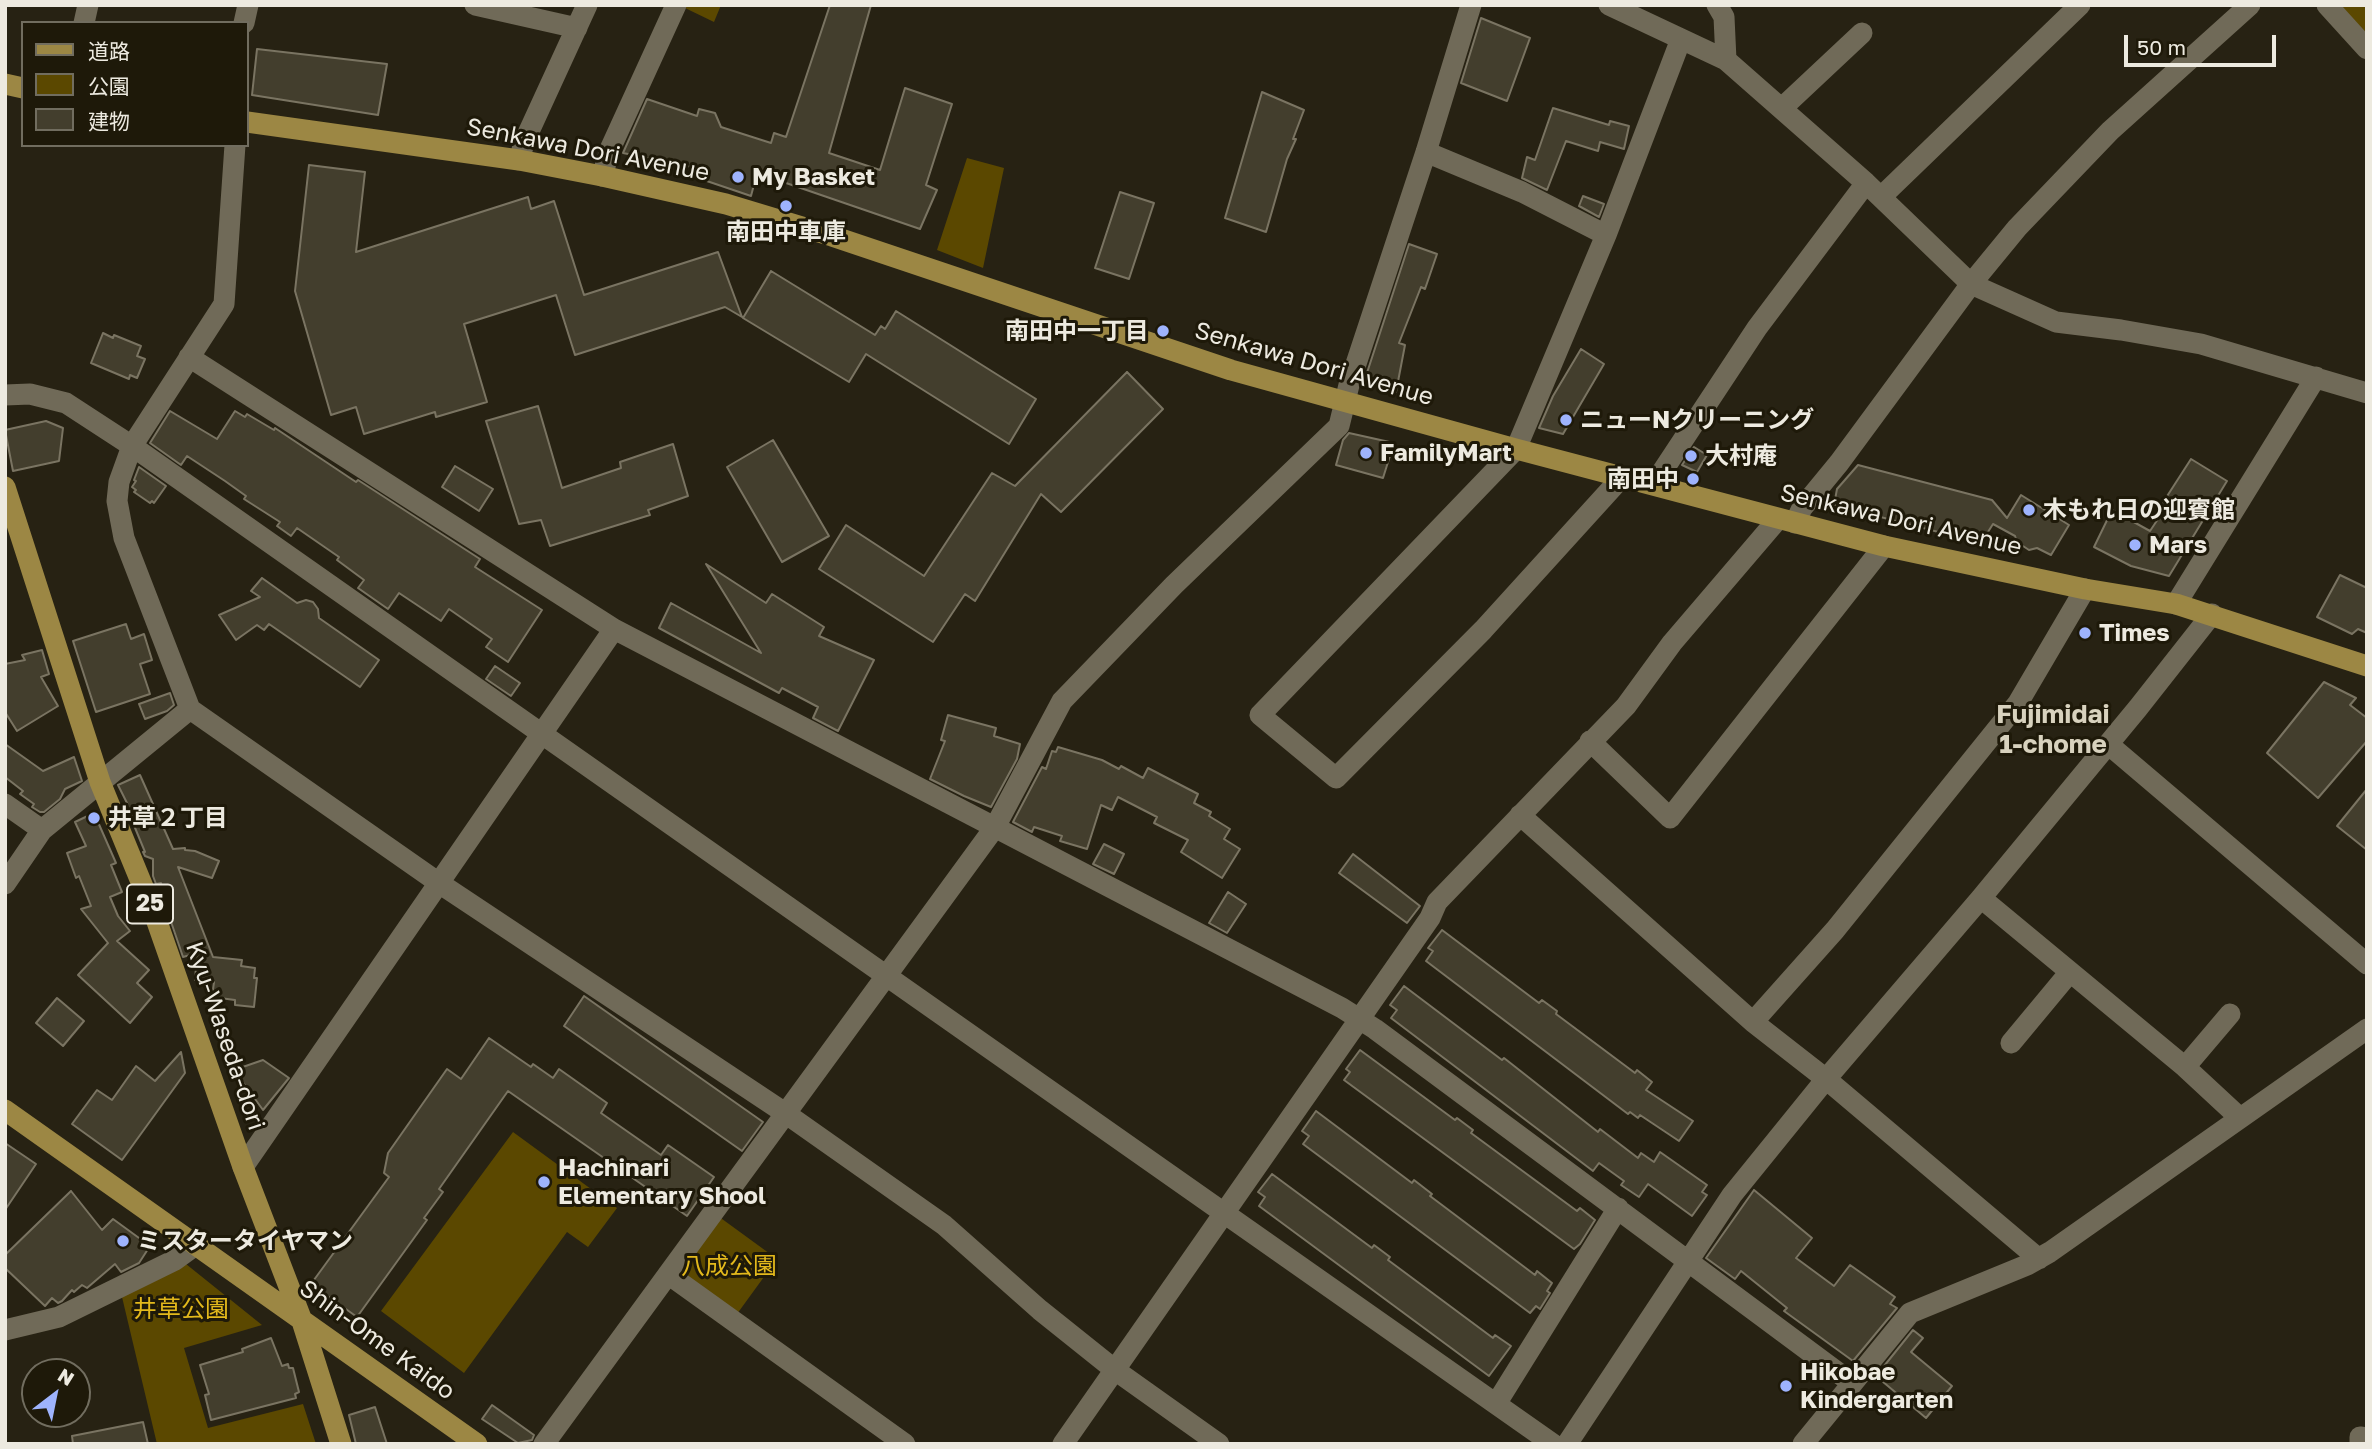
<!DOCTYPE html>
<meta charset="utf-8">
<style>
body{margin:0}
#map{position:relative;width:2372px;height:1449px;overflow:hidden;background:#272213;font-family:"Golos Text","Noto Sans JP",sans-serif}
canvas{display:block}
.frame{position:absolute;inset:0;border:7px solid #edeae0;pointer-events:none}
.legend{position:absolute;left:21px;top:21px;width:228px;height:126px;box-sizing:border-box;background:#1e1909;border:2px solid #716d5f;margin:0;padding:9px 12px;list-style:none;font-size:21px;color:#edeae0}
.legend li{display:flex;align-items:center;gap:14px;height:35px}
.legend b{width:35px;border:2px solid #716d5f}
.north{position:absolute;left:21px;top:1358px;width:70px;height:70px;box-sizing:border-box;background:#1e1909;border:2px solid #716d5f;border-radius:50%;rotate:32deg;font-size:19px;font-weight:700;line-height:28px;text-align:center;color:#edeae0}
.north::after{content:'';display:block;margin:auto;width:24px;height:32px;background:#9eb3fd;clip-path:polygon(50% 0,100% 100%,50% 72%,0 100%)}
.scale{position:absolute;left:2124px;top:35px;width:152px;height:32px;box-sizing:border-box;border:4px solid #edeae0;border-top:0;padding-left:9px;font-size:21px;line-height:24px;white-space:nowrap;color:#edeae0;-webkit-text-stroke:5px #1e1909;paint-order:stroke}
</style>
<div id="map">
<canvas width="2372" height="1449"></canvas>
<div class="frame"></div>
<ul class="legend">
<li><b style="height:9px;background:#9c8744"></b>道路</li>
<li><b style="height:19px;background:#5b4800"></b>公園</li>
<li><b style="height:19px;background:#433e2d"></b>建物</li>
</ul>
<div class="north">N</div>
<div class="scale">50 m</div>
</div>
<script>
const c = document.querySelector('canvas').getContext('2d');
c.lineJoin = 'round';
function paint(path, color) {
  c.fillStyle = color;
  c.fill(path, 'evenodd');
}
function poly(rows) {
  const path = new Path2D();
  for (const r of rows) {
    path.moveTo(r[0], r[1]);
    for (let i = 2; i < r.length; i += 2) path.lineTo(r[i], r[i + 1]);
  }
  return path;
}
function strokePath(path, color, width, dash) {
  c.strokeStyle = color;
  c.lineWidth = width;
  c.lineCap = dash ? 'butt' : 'round';
  c.setLineDash(dash || []);
  c.stroke(path);
}
function label(font, color, halo, rows, align = 'center') {
  c.font = font + ' "Golos Text","Noto Sans JP",sans-serif';
  c.lineWidth = 6;
  c.setLineDash([]);
  c.textBaseline = 'middle';
  c.strokeStyle = halo;
  c.fillStyle = color;
  for (const [text, x, y, turn = 0] of rows) {
    c.save();
    c.translate(x, y);
    c.rotate((+turn || 0) * Math.PI / 180);
    c.textAlign = isNaN(turn) ? turn : align;
    if (halo) c.strokeText(text, 0, 0);
    c.fillText(text, 0, 0);
    c.restore();
  }
}
const green = poly([
 [686,5,721,5,714,22,685,8],
 [2337,5,2367,5,2367,37],
 [967,158,1004,168,983,268,937,250],
 [513,1132,617,1208,588,1247,567,1232,464,1373,381,1311],
 [718,1216,777,1259,737,1314,678,1272],
 [186,1264,262,1325,184,1348,208,1428,303,1404,316,1444,157,1444,122,1297]
]);
const building = poly([
 [830,5,871,5,829,153,880,170,905,88,952,104,926,185,937,190,920,229,757,173,751,196,692,176,692,167,623,153,647,99,697,116,699,109,715,113,721,127,771,143,774,133,786,137,830,5],
 [1481,18,1530,38,1507,101,1461,83,1481,18],
 [257,49,387,64,378,115,252,95,257,49],
 [1262,92,1304,110,1293,139,1296,139,1287,159,1266,232,1225,218,1262,92],
 [1553,108,1609,125,1610,121,1629,126,1624,149,1600,142,1598,151,1566,141,1547,190,1522,178,1527,157,1535,160,1553,108],
 [309,165,365,172,356,252,528,197,531,209,554,201,584,295,718,252,742,317,725,307,575,355,556,295,464,324,487,402,436,417,435,412,364,434,356,407,331,415,295,291,309,165],
 [1120,192,1154,203,1129,279,1095,268,1120,192],
 [1583,196,1604,204,1599,217,1579,206,1583,196],
 [1409,244,1437,254,1425,289,1421,287,1399,343,1405,345,1396,392,1364,382,1409,244],
 [771,271,875,335,881,326,885,329,896,311,1036,399,1009,444,866,354,849,382,743,318,771,271],
 [103,333,113,338,114,335,141,346,137,356,145,359,137,378,130,375,129,379,91,363,103,333],
 [1581,349,1604,364,1563,434,1539,428,1553,396,1581,349],
 [1127,372,1163,409,1061,512,1041,494,975,601,965,594,933,642,819,569,846,525,924,576,992,473,1015,486,1127,372],
 [538,406,562,488,621,468,620,462,673,444,688,496,648,510,650,515,550,546,541,520,519,524,486,421,538,406],
 [170,411,217,439,235,411,245,417,247,414,274,430,275,428,356,482,358,480,480,559,475,567,542,610,508,662,486,647,492,639,449,609,441,621,399,593,388,609,358,588,364,580,337,560,339,557,297,528,291,536,277,526,280,522,244,499,246,496,225,481,187,456,181,465,150,443,170,411],
 [46,421,63,428,59,461,13,471,5,430,46,421],
 [1349,433,1394,443,1383,478,1336,465,1343,440,1349,433],
 [773,440,829,536,782,562,727,467,773,440],
 [1694,447,1707,455,1697,472,1682,465,1694,447],
 [2191,459,2227,481,2169,576,2131,566,2094,547,2112,510,2150,531,2164,510,2162,504,2191,459],
 [1858,465,1992,500,2007,518,2021,495,2069,525,2051,555,2037,548,2029,550,2017,542,2015,536,1993,524,1981,543,1834,505,1837,489,1858,465],
 [455,466,493,489,479,511,442,487,455,466],
 [139,467,166,486,154,503,152,501,150,503,134,492,136,490,132,487,136,481,134,480,139,467],
 [706,564,766,603,772,594,824,627,819,636,874,660,838,731,813,718,818,707,782,688,779,693,659,628,671,603,761,653,706,564],
 [2340,575,2367,588,2367,633,2358,629,2352,634,2317,617,2340,575],
 [262,578,297,603,306,600,313,602,318,609,319,618,379,660,360,687,269,624,264,630,257,625,236,640,219,615,260,597,251,591,262,578],
 [126,624,131,639,144,634,152,660,140,664,150,694,96,712,73,641,126,624],
 [42,650,49,674,41,677,58,706,17,731,5,712,5,664,25,660,22,655,42,650],
 [495,666,520,683,511,696,486,679,495,666],
 [2324,682,2356,698,2350,705,2367,718,2367,741,2318,798,2267,753,2324,682],
 [170,693,174,705,167,711,145,719,139,704,170,693],
 [948,715,996,728,994,736,1020,744,1017,759,991,807,964,796,930,779,945,741,941,740,948,715],
 [5,744,43,771,74,757,82,781,65,789,60,799,44,812,40,812,32,807,34,804,20,794,23,791,5,777,5,744],
 [1058,747,1102,760,1119,769,1121,766,1143,778,1148,768,1198,794,1194,803,1211,812,1209,816,1230,829,1224,839,1240,849,1222,878,1181,852,1188,840,1154,823,1157,817,1118,797,1112,810,1101,805,1087,849,1060,841,1062,836,1034,827,1032,832,1013,822,1042,767,1046,769,1052,751,1056,752,1058,747],
 [140,775,173,849,185,848,185,850,195,851,219,861,212,878,178,867,213,957,242,960,241,966,255,968,254,978,257,978,254,1007,235,1005,235,1000,212,997,214,982,195,980,197,953,183,957,166,907,161,883,156,884,153,876,153,859,145,856,143,852,145,852,126,806,128,805,118,785,140,775],
 [2367,789,2367,850,2337,826,2367,789],
 [94,813,116,863,111,865,122,892,110,897,118,916,130,931,117,941,149,970,137,983,152,997,130,1023,78,975,108,943,81,909,91,906,79,876,76,878,67,853,86,846,75,822,94,813],
 [1104,844,1124,854,1114,874,1093,864,1104,844],
 [1353,854,1420,906,1407,923,1339,873,1353,854],
 [1228,892,1246,904,1227,933,1209,923,1228,892],
 [1442,930,1539,1003,1542,1000,1557,1011,1556,1014,1635,1073,1637,1070,1652,1082,1646,1090,1693,1121,1679,1141,1640,1115,1638,1118,1630,1112,1628,1114,1426,961,1433,951,1428,948,1442,930],
 [1404,986,1502,1060,1504,1058,1598,1132,1600,1129,1638,1158,1641,1153,1654,1162,1660,1152,1707,1185,1702,1192,1707,1195,1692,1216,1648,1184,1639,1197,1621,1185,1624,1181,1599,1163,1593,1171,1391,1018,1397,1010,1390,1005,1404,986],
 [584,996,763,1122,742,1151,564,1026,584,996],
 [57,998,84,1021,63,1046,36,1023,57,998],
 [489,1038,531,1067,533,1064,553,1078,559,1069,607,1103,601,1113,661,1155,668,1145,714,1177,687,1216,508,1091,439,1189,443,1192,424,1218,427,1220,357,1317,311,1284,389,1177,384,1173,388,1153,447,1069,461,1079,489,1038],
 [1360,1050,1455,1120,1457,1118,1473,1130,1471,1133,1577,1211,1580,1208,1595,1220,1580,1244,1574,1249,1344,1080,1350,1072,1346,1069,1360,1050],
 [181,1052,185,1073,122,1160,72,1124,97,1090,112,1100,136,1066,155,1081,181,1052],
 [263,1060,289,1078,263,1110,234,1070,263,1060],
 [1316,1111,1412,1183,1414,1180,1432,1194,1430,1196,1535,1275,1537,1271,1552,1283,1547,1291,1550,1293,1540,1309,1536,1306,1530,1313,1303,1144,1309,1136,1302,1131,1316,1111],
 [5,1143,36,1164,5,1210,5,1143],
 [1272,1174,1372,1248,1374,1245,1390,1257,1388,1260,1493,1338,1495,1335,1511,1346,1489,1376,1259,1206,1265,1197,1258,1192,1272,1174],
 [1754,1190,1812,1238,1796,1258,1834,1286,1850,1265,1895,1297,1890,1304,1897,1308,1853,1361,1784,1311,1787,1308,1741,1271,1735,1279,1706,1258,1754,1190],
 [71,1191,102,1230,113,1219,150,1246,139,1263,121,1272,115,1264,87,1288,82,1285,74,1292,72,1290,62,1301,58,1303,52,1298,45,1306,5,1268,5,1255,71,1191],
 [1913,1330,1923,1338,1911,1352,1952,1386,1926,1418,1876,1376,1913,1330],
 [271,1338,282,1366,288,1364,289,1368,293,1368,299,1392,295,1394,296,1398,211,1420,205,1395,209,1394,200,1365,243,1352,242,1349,271,1338],
 [492,1405,534,1435,532,1440,518,1443,482,1419,492,1405],
 [375,1407,387,1444,356,1444,349,1415,375,1407],
 [143,1422,148,1444,73,1444,72,1436,143,1422]
]);
const minor = poly([
 [475,5,577,28],
 [1609,5,1726,60,1866,183,1971,284,2056,322,2121,330,2201,344,2367,393],
 [1717,5,1724,17,1726,60],
 [2327,5,2367,49],
 [84,23,88,5],
 [244,23,248,5],
 [1782,108,1862,33],
 [235,145,224,304,132,446,119,482,117,501,124,538,190,709,439,883,785,1113,944,1225,1040,1310,1115,1370,1219,1444],
 [1426,152,1522,192,1606,235],
 [519,160,525,140,587,5],
 [602,176,611,147,676,5],
 [1881,197,2080,5],
 [189,357,614,629,1342,1008,1375,1029,1852,1383],
 [5,395,30,394,66,403,132,446,1553,1444],
 [1622,477,1483,630,1336,778,1260,715,1516,449,1606,235,1681,39],
 [1654,484,1757,328,1866,183],
 [1795,523,1802,508,1839,463,1971,284,2017,228,2110,131,2250,5],
 [2176,604,2316,377],
 [1590,741,1670,818,1884,546],
 [2108,744,2367,964],
 [5,804,42,830],
 [1520,815,1753,1022,1826,1079,2039,1259],
 [5,884,42,830,190,709],
 [1981,898,2185,1067,2240,1118],
 [1753,1022,1835,930,2018,703,2085,589],
 [2011,1043,2070,972],
 [2185,1067,2230,1014],
 [243,1167,614,629],
 [668,1274,905,1444],
 [5,1330,59,1317,175,1260,197,1244],
 [1496,1404,1618,1208],
 [544,1444,995,827,1062,701,1174,585,1339,426,1349,385,1426,152,1471,5],
 [1063,1444,1430,918,1437,902,1626,706,1672,643,1778,519],
 [1567,1444,1732,1195,1826,1079,1981,898,2138,708,2212,614],
 [1803,1444,1910,1313,2027,1265,2050,1252,2367,1029],
 [2360,1444,2360,1437,2367,1438]
]);
const major = poly([
 [5,84,23,88],
 [247,122,519,160,602,176,726,204,832,236,1231,370,1516,449,1884,546,2085,589,2176,604,2367,666],
 [5,487,100,782,155,916,243,1167,301,1318,341,1444],
 [5,1110,477,1444]
]);
const markers = [
 [738,177,7,"#9eb3fd"],
 [786,206,7,"#9eb3fd"],
 [1163,331,7,"#9eb3fd"],
 [1566,420,7,"#9eb3fd"],
 [1366,453,7,"#9eb3fd"],
 [1691,456,7,"#9eb3fd"],
 [1693,479,7,"#9eb3fd"],
 [2029,510,7,"#9eb3fd"],
 [2135,545,7,"#9eb3fd"],
 [2085,633,7,"#9eb3fd"],
 [94,818,7,"#9eb3fd"],
 [544,1182,7,"#9eb3fd"],
 [123,1241,7,"#9eb3fd"],
 [1786,1386,7,"#9eb3fd"]
];
const shields = [
 [150,904,46]
];
const shieldNames = [
 ["25",150,904]
];
const streetNames = [
 ["Senkawa Dori Avenue",588,150,11],
 ["Senkawa Dori Avenue",1314,364,16],
 ["Senkawa Dori Avenue",1901,520,13],
 ["Kyu-Waseda-dori",225,1036,71],
 ["Shin-Ome Kaido",377,1340,36]
];
const poiNames = [
 ["My Basket",752,177],
 ["南田中車庫",786,232,"center"],
 ["南田中一丁目",1149,331,"right"],
 ["ニューNクリーニング",1580,420],
 ["FamilyMart",1380,453],
 ["大村庵",1705,456],
 ["南田中",1679,479,"right"],
 ["木もれ日の迎賓館",2043,510],
 ["Mars",2149,545],
 ["Times",2099,633],
 ["井草２丁目",108,818],
 ["Hachinari",558,1168],
 ["Elementary Shool",558,1196],
 ["ミスタータイヤマン",137,1241],
 ["Hikobae",1800,1372],
 ["Kindergarten",1800,1400]
];
const parkNames = [
 ["八成公園",729,1266],
 ["井草公園",181,1309]
];
const neighbourhoodNames = [
 ["Fujimidai",2053,715],
 ["1-chome",2053,745]
];
paint(green, '#5b4800');
paint(building, '#433e2d');
strokePath(building, '#7a7462', 2);
strokePath(minor, '#706a58', 21);
strokePath(major, '#9c8744', 21);
for (const [x, y, r, color] of markers) {
  const dot = new Path2D();
  dot.arc(x, y, r, 0, 2 * Math.PI);
  c.fillStyle = color;
  c.fill(dot);
  strokePath(dot, '#1e1909', 2.5);
}
for (const [x, y, w] of shields) {
  const box = new Path2D();
  box.roundRect(x - w / 2, y - 19.5, w, 39, 5);
  c.fillStyle = '#1e1909';
  c.fill(box);
  strokePath(box, '#edeae0', 2);
}
label('bold 23px', '#edeae0', null, shieldNames);
label('24px', '#edeae0', '#1e1909', streetNames);
label('bold 24px', '#edeae0', '#1e1909', poiNames, 'left');
label('24px', '#e3b91c', '#1e1909', parkNames);
label('bold 26px', '#d8d2be', '#1e1909', neighbourhoodNames);
</script>
